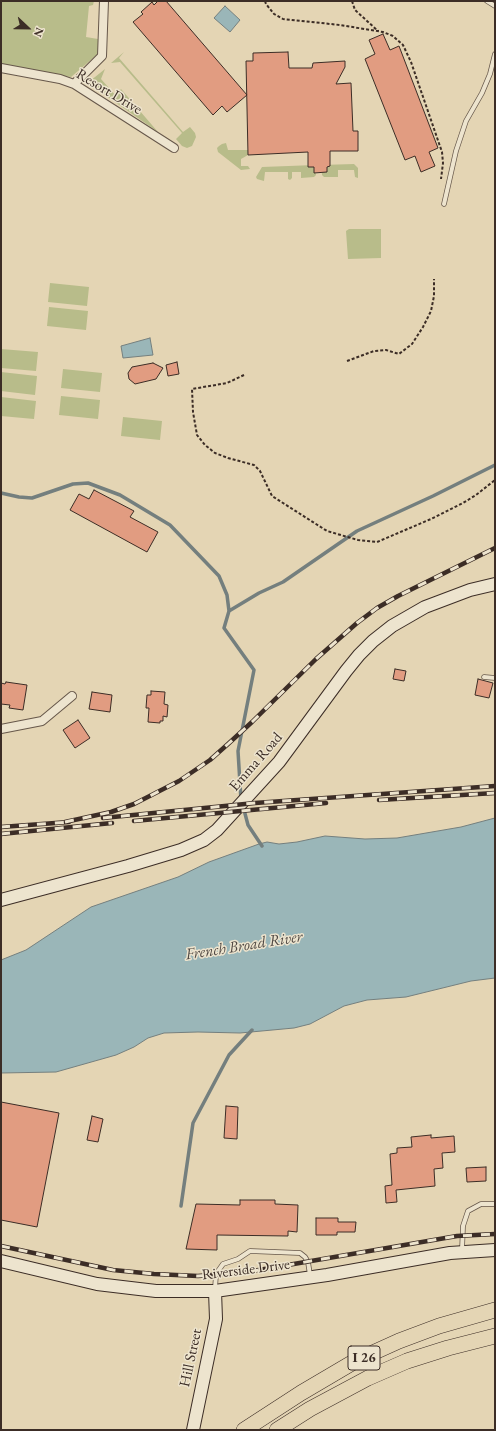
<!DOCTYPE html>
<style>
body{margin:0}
#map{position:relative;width:496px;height:1431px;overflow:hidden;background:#e4d5b4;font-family:"EB Garamond",serif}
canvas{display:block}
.frame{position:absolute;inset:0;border:2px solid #3c2d26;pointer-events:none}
.north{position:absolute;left:8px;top:8px;width:40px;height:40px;-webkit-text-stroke:3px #ede4ce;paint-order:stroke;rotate:112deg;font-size:11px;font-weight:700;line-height:16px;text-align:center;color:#3c2d26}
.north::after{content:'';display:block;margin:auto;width:14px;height:18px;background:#3c2d26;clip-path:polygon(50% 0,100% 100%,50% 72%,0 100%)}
</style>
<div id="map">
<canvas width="496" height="1431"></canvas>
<div class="frame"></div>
<div class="north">N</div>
</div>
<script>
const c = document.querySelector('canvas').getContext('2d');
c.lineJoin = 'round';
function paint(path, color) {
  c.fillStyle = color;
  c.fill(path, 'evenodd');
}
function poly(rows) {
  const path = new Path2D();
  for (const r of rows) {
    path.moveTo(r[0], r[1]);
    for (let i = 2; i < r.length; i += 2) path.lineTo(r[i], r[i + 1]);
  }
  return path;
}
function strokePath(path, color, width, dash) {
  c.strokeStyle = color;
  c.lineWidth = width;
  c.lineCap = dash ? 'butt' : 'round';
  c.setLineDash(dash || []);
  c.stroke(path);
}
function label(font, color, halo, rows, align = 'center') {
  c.font = font + ' "EB Garamond",serif';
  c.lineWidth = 3;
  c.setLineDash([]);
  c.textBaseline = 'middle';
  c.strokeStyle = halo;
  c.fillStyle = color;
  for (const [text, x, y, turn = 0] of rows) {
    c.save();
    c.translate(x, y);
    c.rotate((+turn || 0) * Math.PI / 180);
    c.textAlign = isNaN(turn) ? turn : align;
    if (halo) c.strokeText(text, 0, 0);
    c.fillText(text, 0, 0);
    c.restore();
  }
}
const green = poly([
 [1,1,94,1,93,5,89,6,86,37,98,39,100,50,99,53,71,77,1,68],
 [124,52,119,58,183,132,190,127,195,133,196,137,192,146,187,148,182,146,176,139,182,133,120,62,111,63],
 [105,69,101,79,116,96,121,89,158,132,89,84,90,81],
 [226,143,228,150,248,150,248,155,241,159,241,166,248,166,250,169,241,170,218,152,217,148,219,146,222,144],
 [354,164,358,168,358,178,355,177,354,170,338,170,338,177,324,177,322,175,321,165],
 [315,165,316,175,314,177,301,178,301,172,292,172,292,178,290,180,288,179,288,172,265,172,264,181,257,179,256,177,262,167],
 [349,229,381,229,381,258,348,259,346,231],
 [50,283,89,287,87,306,48,302],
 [49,307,88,311,86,330,47,326],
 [1,349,38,352,36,371,1,368],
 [63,369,102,373,100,392,61,388],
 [1,372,37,376,35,395,1,391],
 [61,396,100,400,98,419,59,415],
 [1,397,36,401,34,419,1,416],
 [123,417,162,421,160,440,121,436]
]);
const water = poly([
 [225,6,240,20,230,32,214,18,225,6],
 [150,338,153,355,123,358,121,346,150,338],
 [495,818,495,978,471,981,406,997,367,1000,344,1006,310,1024,294,1028,240,1033,198,1032,164,1033,148,1038,134,1047,116,1055,56,1072,1,1073,1,960,26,950,91,907,178,877,209,862,259,844,267,842,279,844,297,842,325,836,365,839,397,838,461,827,495,818]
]);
const stream = poly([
 [1,493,19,497,32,498,73,484,88,483,120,495,170,525,219,576,227,595,229,611,224,628,254,670,238,751,241,800],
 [229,611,259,593,283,582,357,531,433,496,495,465],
 [243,806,248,825,262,846],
 [181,1206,193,1123,229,1055,252,1030]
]);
const building = poly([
 [158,1,166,1,247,95,227,112,222,106,213,115,133,22,143,14,141,12,152,2,154,5,158,1],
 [383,34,390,50,399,46,438,148,429,152,435,166,421,172,415,156,405,160,365,59,375,54,369,40,383,34],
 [288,52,289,68,312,68,313,63,345,61,345,67,336,84,351,83,353,131,358,131,358,151,330,151,330,166,327,167,327,172,314,173,314,167,308,167,308,152,248,155,246,61,253,61,253,53,288,52],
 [177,362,179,374,168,376,166,365,177,362],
 [153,363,163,368,156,379,135,384,129,379,128,373,132,367,153,363],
 [94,490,134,511,130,517,158,532,147,552,70,510,79,494,89,499,94,490],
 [395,669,406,671,404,681,393,679,395,669],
 [478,679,493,683,489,698,475,695,478,679],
 [6,682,27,685,23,710,9,708,10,705,1,704,1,683,5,684,6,682],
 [151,691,165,692,164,704,168,705,167,717,163,716,163,721,160,721,160,723,148,722,149,708,146,708,147,695,151,695,151,691],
 [92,692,112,695,110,712,89,709,92,692],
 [78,720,90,738,75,748,63,730,78,720],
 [1,1102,59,1113,37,1227,1,1220,1,1102],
 [226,1106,238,1107,237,1139,224,1138,226,1106],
 [92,1116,103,1119,98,1142,87,1140,92,1116],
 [431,1135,431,1138,454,1136,455,1152,442,1153,443,1168,434,1169,435,1186,396,1190,397,1202,386,1203,385,1186,392,1185,390,1154,397,1153,397,1148,412,1147,411,1137,431,1135],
 [486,1167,486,1181,467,1182,466,1168,486,1167],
 [240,1200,275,1200,275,1204,298,1205,297,1232,288,1231,288,1236,217,1235,217,1250,186,1249,196,1204,240,1205,240,1200],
 [316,1218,338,1218,338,1222,356,1222,355,1232,337,1232,337,1235,316,1235,316,1218]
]);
const path = poly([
 [265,1,266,4,274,14,283,19,340,25,383,32,393,36,403,45,411,62,442,152,443,163,441,179],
 [352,1,355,10,378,31],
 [347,361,374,351,386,350,399,354,412,344,423,327,431,311,434,296,434,279],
 [244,375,227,383,192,389,193,412,197,435,205,445,215,453,228,458,254,465,260,471,272,496,327,531,358,540,377,542,431,519,463,503,476,495,495,480]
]);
const lane = poly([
 [487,1,495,6],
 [444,204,456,151,466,121,482,93,490,74,495,54],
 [484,677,495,678],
 [462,1250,463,1226,468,1211,481,1204,495,1204],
 [215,1289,216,1274,223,1264,238,1259,250,1251,300,1253,305,1257,308,1262,310,1275]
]);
const street = poly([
 [1,68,60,79,74,84,174,148],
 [74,84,102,56,104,1],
 [1,729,42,721,72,696]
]);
const secondary = poly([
 [1,900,128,866,181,850,204,840,217,830,279,762,346,671,359,655,373,641,392,626,425,607,470,590,495,584],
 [1,1261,97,1284,156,1291,215,1291,327,1275,450,1253,495,1250],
 [193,1430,216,1319,215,1291]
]);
const highway = poly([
 [244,1430,301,1393,357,1360,399,1341,439,1326,495,1310],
 [277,1430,310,1409,368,1378,407,1361,448,1348,495,1336]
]);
const rail = poly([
 [379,800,495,793],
 [103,818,255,803,495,786],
 [134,821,326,803],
 [65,822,111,812,134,804,179,781,210,760,228,744,252,722,316,659,357,623,377,608,398,596,495,548],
 [1,827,69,822],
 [1,834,112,823],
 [1,1246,113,1270,154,1274,198,1276,247,1272,457,1236,495,1234]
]);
const shields = [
 [364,1358,32]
];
const shieldNames = [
 ["I 26",364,1358]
];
const streetNames = [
 ["Resort Drive",109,92,31],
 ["Emma Road",256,762,-49],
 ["Riverside Drive",246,1270,-7],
 ["Hill Street",191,1358,-78]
];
const waterNames = [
 ["French Broad River",244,946,-9]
];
paint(green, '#b8bc8a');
paint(water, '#9ab6b8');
strokePath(water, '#747f7e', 1);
strokePath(stream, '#747f7e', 3.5);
paint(building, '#e19c81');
strokePath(building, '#3c2d26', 1);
strokePath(lane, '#66574a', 5.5);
strokePath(street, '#66574a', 10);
strokePath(secondary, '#3c2d26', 14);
strokePath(highway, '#3c2d26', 16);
strokePath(path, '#3c2d26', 2, [3, 2]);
strokePath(lane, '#ede4ce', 4);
strokePath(street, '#ede4ce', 8);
strokePath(secondary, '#ede4ce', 12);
strokePath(highway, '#e4d5b4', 15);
strokePath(rail, '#3c2d26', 4.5);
strokePath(rail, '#ede4ce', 3, [9]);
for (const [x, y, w] of shields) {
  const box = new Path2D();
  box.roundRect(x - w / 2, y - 12, w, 24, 3);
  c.fillStyle = '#ede4ce';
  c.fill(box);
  strokePath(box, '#3c2d26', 1);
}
label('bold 14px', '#3c2d26', null, shieldNames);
label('15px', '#3c2d26', '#ede4ce', streetNames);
label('italic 16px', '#4f4843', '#ede4ce', waterNames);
</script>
